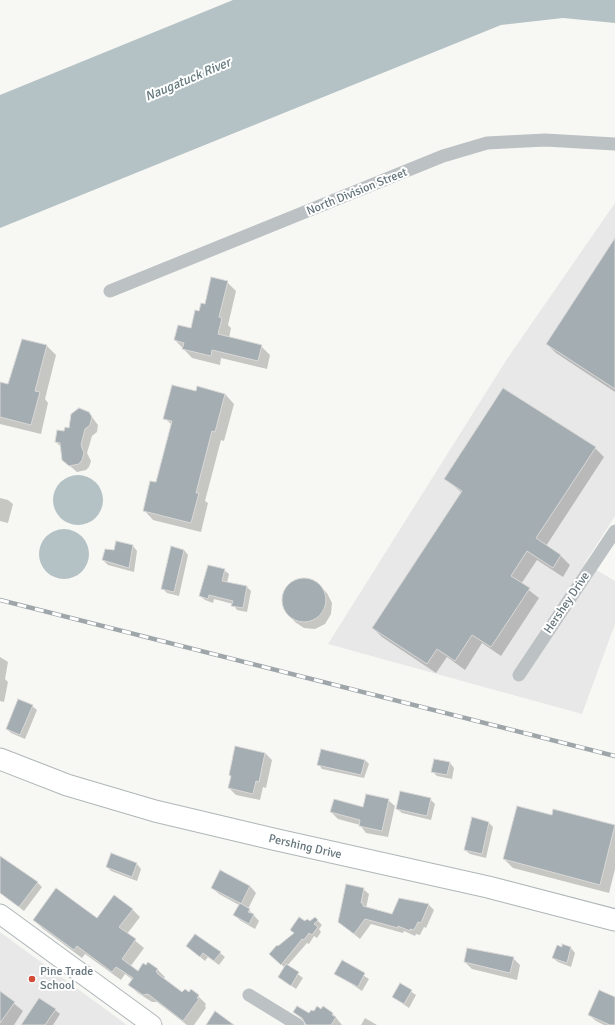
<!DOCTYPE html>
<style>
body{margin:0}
canvas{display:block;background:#f7f7f4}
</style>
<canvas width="615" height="1025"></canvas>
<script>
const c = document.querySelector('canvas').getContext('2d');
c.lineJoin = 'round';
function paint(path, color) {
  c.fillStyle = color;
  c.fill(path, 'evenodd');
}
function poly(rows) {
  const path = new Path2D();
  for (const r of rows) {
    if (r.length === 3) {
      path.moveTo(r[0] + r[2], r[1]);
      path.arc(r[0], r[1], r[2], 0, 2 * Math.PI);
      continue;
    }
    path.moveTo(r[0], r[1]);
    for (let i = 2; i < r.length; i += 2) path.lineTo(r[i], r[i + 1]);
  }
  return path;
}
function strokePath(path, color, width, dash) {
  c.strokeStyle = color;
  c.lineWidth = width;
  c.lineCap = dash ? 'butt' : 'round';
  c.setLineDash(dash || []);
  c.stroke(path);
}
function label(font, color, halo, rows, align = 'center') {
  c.font = font + ' Signika,sans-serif';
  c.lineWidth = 4;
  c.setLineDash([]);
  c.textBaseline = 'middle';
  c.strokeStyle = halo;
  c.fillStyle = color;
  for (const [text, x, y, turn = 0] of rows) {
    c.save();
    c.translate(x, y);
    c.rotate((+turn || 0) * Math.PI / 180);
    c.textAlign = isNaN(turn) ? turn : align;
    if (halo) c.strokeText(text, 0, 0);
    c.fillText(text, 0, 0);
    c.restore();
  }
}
const built = poly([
 [615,203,615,516,585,563,615,581,615,624,582,714,328,644,507,359],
 [0,932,127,1025,0,1025]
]);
const water = poly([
 [233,0,615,0,615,23,563,18,501,25,0,228,0,95],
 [78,500,25],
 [64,554,25]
]);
const shadow = poly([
 [615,239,615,392,556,353,547,344],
 [227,282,236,291,228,325,231,328,229,338,261,346,270,355,267,369,221,358,220,365,192,358,175,340,191,329,200,312],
 [47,346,56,355,45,399,48,403,41,434,0,424,0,383,9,385],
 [197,392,225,394,234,404,224,441,221,440,205,501,208,503,201,532,153,520,144,510,157,483,172,425,165,418],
 [89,413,98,425,97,432,92,436,87,453,91,461,89,467,86,470,77,472,63,460,62,448,56,442],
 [595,448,604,457,546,546,561,556,570,565,563,577,537,560,521,584,539,598,501,656,482,643,465,670,447,657,436,673,382,637,373,628,462,493,445,478],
 [0,498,8,500,13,504,8,523,0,521],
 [133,546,137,551,134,572,108,565,103,560,115,551],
 [184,550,188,555,179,596,167,593,162,588],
 [224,570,229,574,227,583,247,587,251,591,247,612,237,610,233,604,214,599,213,603,205,600,200,596],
 [299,579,310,580,320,586,327,593,332,603,331,614,325,624,315,629,304,628,295,622,288,614,283,604,283,593,289,584],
 [0,657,8,662,5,679,8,682,4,702,0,701],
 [32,706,37,710,25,739,11,733,7,729],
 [265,753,272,760,266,788,263,787,260,800,236,795,229,788],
 [365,760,369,764,364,778,322,769,319,765],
 [435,760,450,763,454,768,452,779,437,776,432,771],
 [430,799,435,804,431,820,402,813,397,809],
 [388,800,395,806,388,837,366,833,360,825,338,819,331,812,364,809],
 [554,810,615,827,615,869,609,893,513,868,504,859,552,816],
 [473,819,489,823,493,827,486,858,470,854,465,850],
 [111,854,137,864,141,869,137,881,111,871,107,867],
 [0,862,37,882,42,887,24,911,11,901,0,889],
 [250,886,256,893,248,909,259,921,255,929,241,921,234,915,239,905,219,894,212,888],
 [363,889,369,894,366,908,392,915,399,899,429,905,434,910,426,928,424,927,420,935,416,934,415,936,404,931,403,933,371,924,360,939,339,922],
 [132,909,140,917,127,934,144,948,130,967,138,972,157,969,165,977,163,979,183,994,198,996,206,1004,205,1006,206,1008,194,1025,187,1025,157,1002,152,1002,138,993,129,985,133,980,125,974,121,980,85,954,82,958,42,928,34,920,97,920],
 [315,918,322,925,319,929,321,932,317,938,314,936,309,944,307,943,287,966,303,978,296,989,279,977,285,968,271,954,295,934,291,930],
 [187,946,220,953,225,957,219,965,208,957,205,961],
 [563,946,571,948,575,953,571,967,558,962,553,958],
 [513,958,520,965,517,980,472,969,465,962],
 [342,962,369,979,362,991,335,973],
 [400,984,416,995,409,1008,393,997],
 [0,992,23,1011,14,1025,0,1025],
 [615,998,615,1025,604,1025,596,1021,589,1015],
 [55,1010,60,1014,53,1025,25,1025],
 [322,1010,333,1014,342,1025,306,1025,306,1023,294,1012,309,1015],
 [365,1018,377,1025,361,1025]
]);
const building = poly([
 [615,238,615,389,546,344,615,238],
 [211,277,228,281,219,317,222,318,218,334,262,345,258,361,212,350,211,356,182,349,184,343,174,340,178,325,191,328,195,310,199,311,201,303,205,304,211,277],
 [22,339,47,345,35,391,40,392,31,425,0,417,0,382,8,384,22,339],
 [172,385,196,391,197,386,225,394,215,432,212,431,196,493,199,493,191,523,143,511,150,481,156,482,172,421,163,419,172,385],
 [503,388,596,447,536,538,561,555,553,568,527,551,511,576,530,588,491,647,472,635,455,661,437,649,427,664,372,628,462,491,444,479,503,388],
 [79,408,89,412,92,417,90,425,85,429,81,445,84,453,82,460,79,464,69,466,62,460,60,443,55,442,57,430,64,431,65,427,69,428,71,414,79,408],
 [116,541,133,545,129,568,102,560,105,549,114,550,116,541],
 [171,546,184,550,174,592,161,589,171,546],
 [208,565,225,569,222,581,247,586,243,608,231,606,233,601,209,595,208,599,199,596,208,565],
 [304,600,22],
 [18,699,33,705,20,735,6,729,18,699],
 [235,746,265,753,259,782,256,781,253,794,228,788,231,776,229,775,235,746],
 [321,749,365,760,361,775,317,765,321,749],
 [434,759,450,762,447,775,431,772,434,759],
 [400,791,431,798,427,816,396,809,400,791],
 [366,794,389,799,382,831,359,826,360,820,330,812,334,799,363,807,366,794],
 [517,806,552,815,553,809,615,825,600,885,503,859,517,806],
 [472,817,489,822,482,854,464,850,472,817],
 [111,853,137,863,132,877,106,867,111,853],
 [0,856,38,882,19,907,0,893,0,856],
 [220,870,250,886,241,904,240,903,250,909,248,912,254,914,249,924,233,915,240,903,211,888,220,870],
 [346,884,364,888,361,903,363,903,363,906,392,914,399,898,429,904,421,923,418,922,414,930,410,929,410,931,398,926,398,928,365,919,354,934,338,922,346,884],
 [56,888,97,918,114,895,133,909,119,927,136,939,122,959,138,971,143,963,146,965,148,962,158,969,156,971,158,974,182,992,185,989,189,992,191,989,199,995,197,998,199,999,183,1021,148,994,143,995,128,985,133,978,116,967,112,972,77,946,74,950,33,920,56,888],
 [299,917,305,921,307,919,310,921,315,917,318,920,314,924,318,927,312,935,309,933,304,940,302,939,281,965,269,954,277,945,278,946,294,933,290,930,299,917],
 [195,934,221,952,214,961,203,953,200,957,186,946,195,934],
 [562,944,571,947,567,963,552,958,557,945,562,947,562,944],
 [467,948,514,957,510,973,464,962,467,948],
 [342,960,365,973,358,987,334,974,342,960],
 [286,964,299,972,291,986,278,977,286,964],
 [400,983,412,990,404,1004,392,997,400,983],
 [599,990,615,997,615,1025,610,1025,588,1015,599,990],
 [0,991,15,1002,0,1023,0,991],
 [39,998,56,1009,45,1025,21,1025,39,998],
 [297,1006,309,1013,311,1010,314,1011,317,1006,321,1009,323,1006,333,1013,332,1015,336,1017,331,1025,306,1025,302,1018,293,1012,297,1006],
 [215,1011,234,1025,206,1025,215,1011]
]);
const minor = poly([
 [110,291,443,156,487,143,545,140,615,144],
 [519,675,615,531],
 [249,995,298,1025]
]);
const secondary = poly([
 [0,914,152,1025]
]);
const primary = poly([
 [0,759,67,785,155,811,273,839,488,887,615,920]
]);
const rail = poly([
 [0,600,615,756]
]);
const markers = [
 [32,979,4,"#d24c39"]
];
const streetNames = [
 ["North Division Street",357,192,-22],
 ["Hershey Drive",567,603,-56],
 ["Pershing Drive",305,847,13]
];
const poiNames = [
 ["Pine Trade",40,972],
 ["School",40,986]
];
const waterNames = [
 ["Naugatuck River",188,80,-23]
];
paint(built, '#e8e8e8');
paint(water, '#b5c2c5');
paint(shadow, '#0003');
paint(building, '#a4adb1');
strokePath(building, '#d9d8d7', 1);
strokePath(secondary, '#afb6b9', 21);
strokePath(primary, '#b0b6b8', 23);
strokePath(minor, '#bcc1c4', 13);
strokePath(secondary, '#fff', 19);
strokePath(primary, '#fff', 21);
strokePath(rail, '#9fa6aa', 4.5);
strokePath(rail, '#fff', 3, [9]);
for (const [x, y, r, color] of markers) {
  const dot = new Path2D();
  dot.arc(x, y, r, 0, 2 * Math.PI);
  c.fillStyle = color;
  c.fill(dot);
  strokePath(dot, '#fff', 1.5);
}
label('12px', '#65757c', '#fff', streetNames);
label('12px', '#65757c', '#fff', poiNames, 'left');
label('italic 13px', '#657a7f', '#fff', waterNames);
</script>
